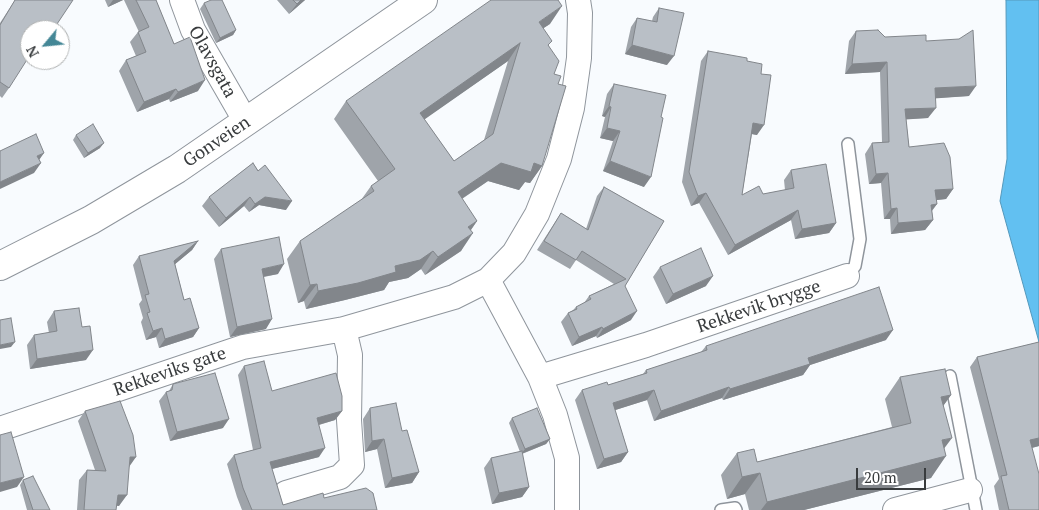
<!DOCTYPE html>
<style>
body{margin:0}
#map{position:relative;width:1039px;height:510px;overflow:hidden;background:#f8fbfe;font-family:"PT Serif",serif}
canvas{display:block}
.north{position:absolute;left:20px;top:20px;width:50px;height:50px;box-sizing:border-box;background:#fff;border:1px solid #afb1b1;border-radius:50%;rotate:242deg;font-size:14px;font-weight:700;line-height:20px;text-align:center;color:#383b3d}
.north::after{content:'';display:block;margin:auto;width:18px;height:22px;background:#448796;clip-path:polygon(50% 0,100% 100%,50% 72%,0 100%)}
.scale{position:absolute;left:856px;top:468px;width:70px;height:22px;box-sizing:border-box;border:2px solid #383b3d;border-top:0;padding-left:6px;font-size:15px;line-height:18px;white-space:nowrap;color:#383b3d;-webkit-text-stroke:4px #fff;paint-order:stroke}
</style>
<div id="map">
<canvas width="1039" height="510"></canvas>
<div class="north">N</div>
<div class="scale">20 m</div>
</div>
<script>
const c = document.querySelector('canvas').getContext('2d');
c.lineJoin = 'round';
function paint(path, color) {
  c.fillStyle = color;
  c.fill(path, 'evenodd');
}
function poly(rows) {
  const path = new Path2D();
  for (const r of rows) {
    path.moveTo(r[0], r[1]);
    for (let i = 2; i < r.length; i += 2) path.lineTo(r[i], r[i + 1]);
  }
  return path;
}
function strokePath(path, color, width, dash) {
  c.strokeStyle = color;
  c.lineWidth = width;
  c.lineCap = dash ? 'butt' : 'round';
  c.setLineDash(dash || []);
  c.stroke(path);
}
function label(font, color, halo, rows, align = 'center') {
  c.font = font + ' "PT Serif",serif';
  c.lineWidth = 4;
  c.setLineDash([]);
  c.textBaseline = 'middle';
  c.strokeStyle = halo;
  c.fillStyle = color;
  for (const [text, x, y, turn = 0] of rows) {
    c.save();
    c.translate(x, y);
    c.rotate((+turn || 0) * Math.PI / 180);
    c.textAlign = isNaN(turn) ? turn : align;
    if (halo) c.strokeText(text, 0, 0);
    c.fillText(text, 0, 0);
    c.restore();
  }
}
const water = poly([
 [1006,0,1039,0,1039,342,1000,201,1007,159,1006,0]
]);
const service = poly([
 [847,276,855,266,860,239,848,144],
 [950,376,976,510],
 [721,510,735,508,736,510]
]);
const minor = poly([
 [182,0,193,30,246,122],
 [488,280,540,377,555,415,567,458,567,510],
 [540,377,646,345,847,276],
 [0,429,243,347,344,329,454,297,488,280,514,253,537,214,559,159,572,108,579,58,580,13,578,0],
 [286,493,340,477,352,465,349,420,350,355,344,329],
 [895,510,970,490]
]);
const tertiary = poly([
 [0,266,91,220,177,169,423,0]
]);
const wall = poly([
 [15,0,30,30,9,88,2,98,0,96,0,23],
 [105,0,123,0,108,7],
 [124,0,156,0,174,44,198,91,170,102,169,99,137,112,119,71,126,60,136,56,130,42,138,32,139,32],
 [277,0,305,0,289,14],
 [204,3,236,30,233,35,216,43,200,9],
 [659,8,667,65,625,54,631,27,637,18,652,21,653,17],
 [550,24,543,28,549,46,554,74,558,84,542,166,530,183,525,182,519,190,488,181,462,199,477,221,471,230,461,251,425,275,421,269,408,278,389,282,384,290,345,300,306,309,304,301,298,303,287,259,300,241,361,200,371,186,378,181,334,119,346,101],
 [508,61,484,140,454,161,424,119],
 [856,31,885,37,926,41,969,96,935,98,928,118,906,119,909,147,953,189,946,199,936,200,937,204,932,211,933,220,925,230,891,234,890,219,884,219,881,183,869,184,865,154,872,143,882,142,880,72,845,74,849,41],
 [708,51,747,61,761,74,757,135,752,134,742,195,763,194,785,190,784,180,791,170,836,223,829,233,795,239,791,220,728,255,699,203,691,206,682,182,701,61],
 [614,84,644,187,603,171,613,141,600,138,605,117,602,116,607,94],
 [76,135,100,148,84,158,73,140],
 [253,163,286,210,259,205,249,212,244,206,219,227,202,206,209,197],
 [604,187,664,221,625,286,631,320,597,338,596,336,572,346,561,322,568,313,573,310,576,307,584,303,589,296,614,284,576,260,570,269,537,250,561,213,586,229,597,196],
 [198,241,192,250,175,264,184,300,199,328,193,337,159,348,156,337,146,340,141,322,143,318,139,304,142,300,133,265,139,256],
 [221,249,278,274,264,277,266,329,230,337,214,259],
 [660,267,706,286,666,304,653,277],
 [54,311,86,360,30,369,27,345,34,335,49,333,47,322],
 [886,340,810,365,803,375,723,400,722,398,654,421,647,400,615,410,628,452,621,462,597,469,575,400,582,390,608,385,643,374,646,370,701,352,706,346],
 [1039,342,1039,446,1032,448,1039,510,999,510,994,486,999,479,970,367,977,357],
 [244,366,272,391,342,411,335,420,319,425,319,457,272,469,283,505,324,498,377,510,242,510,237,497,227,464,234,455,253,450,238,375],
 [900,377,951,395,943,406,944,449,931,478,804,510,749,510,745,494,727,499,721,475,737,453,757,462,892,427,885,399],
 [173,384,223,428,170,441,159,401,166,392,169,391],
 [370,408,402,431,419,472,412,483,385,488,377,449,365,452,363,419],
 [85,411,129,467,119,506,116,505,116,510,77,510,79,480,87,470,95,470,78,421],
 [512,418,550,439,546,444,522,454,529,487,522,497,492,504,484,468,491,458,520,452,509,423],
 [23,480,50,510,27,510,20,485]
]);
const shadedWall = poly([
 [113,0,123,0,108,7],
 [301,0,305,0,289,14,297,4],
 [562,6,550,24,527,39,539,22],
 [236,30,233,35,216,43,220,38],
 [520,43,508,61,408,131,420,113],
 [632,45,674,56,667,65,625,54],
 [887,62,880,72,845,74,852,64],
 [205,80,198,91,170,102,178,92],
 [976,86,969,96,927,99,935,88],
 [176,89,169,99,137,112,144,102],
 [609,106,611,107,605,117,602,116],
 [936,108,928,118,898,120,905,109],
 [753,123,764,125,757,135,746,133],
 [607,128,620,131,613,141,600,138],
 [104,143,100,148,84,158,88,153],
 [44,153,37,163,37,156],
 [610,161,651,177,644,187,603,171],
 [41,163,34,173,0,189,0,182],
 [501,163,534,163,542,166,530,183,525,182,519,190,488,181,445,210,458,192],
 [888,173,881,183,869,184,876,174],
 [953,189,946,199,928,201,935,190],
 [706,193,699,203,691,206,698,196],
 [250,197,244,206,219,227,226,218],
 [265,197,292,201,286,210,259,205,249,212,255,204],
 [937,204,929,214,931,205],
 [897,208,890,219,884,219,891,209],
 [798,210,791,220,728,255,735,245],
 [933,220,925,230,891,234,898,223],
 [477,221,465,238,468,227],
 [836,223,829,233,795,239,802,229],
 [473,233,461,251,425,275,438,257],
 [198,241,192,250,168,270,174,261],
 [433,251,421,269,408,278,389,282,384,290,345,300,306,309,318,291,395,266],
 [284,264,278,274,256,278,262,269],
 [713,276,706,286,666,304,673,294],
 [317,284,304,301,298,303,310,285],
 [637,311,631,320,597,338,603,329],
 [272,319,266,329,230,337,237,327],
 [602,327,596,336,572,346,579,337],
 [162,328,156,337,146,340,153,331],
 [199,328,193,337,159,348,165,339],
 [893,330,886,340,810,365,803,375,723,400,730,389,808,358],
 [15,342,11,347,0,349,0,345],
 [93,350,86,360,30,369,37,359],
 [729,387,722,398,654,421,661,411],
 [654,390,647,400,606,413,613,403],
 [951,395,936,416,941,397],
 [342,411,335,420,311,427,317,418],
 [229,419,223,428,170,441,177,432],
 [952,438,937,458,946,456,931,478,804,510,761,510,767,502,942,440],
 [1039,438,1039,446,1023,450,1030,440],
 [384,439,377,449,365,452,372,441],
 [550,439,546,444,521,454,525,449],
 [325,448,319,457,264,471,270,462],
 [628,452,621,462,597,469,604,459],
 [130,457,136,457,129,467],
 [419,472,412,483,385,488,392,478],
 [760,473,745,494,727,499,742,477],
 [24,477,17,487,0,492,0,483],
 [529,487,522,497,492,504,499,493],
 [118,495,127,495,119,506,111,505]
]);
const building = poly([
 [15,0,73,0,53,30,30,30,30,55,9,88,0,82,0,25,15,0],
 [136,0,156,0,174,44,190,37,205,80,178,92,176,89,144,102,126,60,146,52,138,32,149,27,136,0],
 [211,0,222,0,236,30,220,38,204,3,211,0],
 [293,0,301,0,297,4,293,0],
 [491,0,558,0,562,6,539,22,552,41,548,45,559,61,554,74,561,76,558,84,566,86,542,166,534,163,531,172,501,163,458,192,477,221,468,227,473,233,438,257,433,251,420,260,395,266,396,272,358,283,318,291,317,284,310,285,300,241,374,191,371,186,395,169,346,101,491,0],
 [520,43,493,134,454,161,420,113,520,43],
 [659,8,684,13,674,56,632,45,637,18,657,22,659,8],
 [878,30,885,37,926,35,926,41,959,39,973,30,976,86,935,88,936,108,905,109,909,147,944,143,950,157,953,189,935,190,937,204,931,205,933,220,898,223,897,208,891,209,888,173,876,174,872,143,889,142,887,62,852,64,856,31,878,30],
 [708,51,747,58,747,61,762,64,761,74,771,75,764,125,753,123,742,195,759,186,763,194,794,188,791,170,826,164,836,223,802,229,798,210,735,245,706,193,698,196,689,172,708,51],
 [614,84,666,95,661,117,663,118,651,177,610,161,620,131,607,128,611,107,609,106,614,84],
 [93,124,104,143,88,153,76,135,93,124],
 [36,134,44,153,37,156,41,163,0,182,0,151,36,134],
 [253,163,258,171,265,165,292,201,265,197,255,204,250,197,226,218,209,197,253,163],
 [604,187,664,221,625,286,637,311,603,329,602,327,579,337,568,313,577,309,576,307,591,299,589,296,626,279,582,251,576,260,544,241,561,213,588,230,604,187],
 [279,237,284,264,262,269,272,319,237,327,221,249,279,237],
 [198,241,174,261,184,300,190,298,199,328,165,339,162,328,153,331,147,313,150,312,145,295,149,294,139,256,198,241],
 [701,248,713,276,673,294,660,267,701,248],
 [879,287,893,330,808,358,810,364,730,389,729,387,661,411,654,390,613,403,628,452,604,459,582,390,607,382,608,385,647,373,646,370,707,350,706,346,879,287],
 [79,308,82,327,90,326,93,350,37,359,34,335,57,331,54,311,79,308],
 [11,318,15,342,0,345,0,320,11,318],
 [1039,342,1039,438,1030,440,1039,474,1039,510,1009,510,1001,476,1007,475,977,357,1039,342],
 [264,361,272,391,336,373,342,396,342,411,317,418,325,448,270,462,283,505,323,493,324,498,366,488,373,493,377,510,252,510,243,488,234,455,261,448,244,366,264,361],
 [945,369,951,395,941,397,952,438,942,440,946,456,767,502,760,473,742,477,737,453,754,449,757,462,911,423,900,377,945,369],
 [215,373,229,419,177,432,166,392,172,390,173,384,215,373],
 [120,401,133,435,136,457,130,457,127,495,118,495,116,510,84,510,87,470,106,471,85,411,120,401],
 [396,403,402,431,407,430,419,472,392,478,384,439,372,441,370,408,396,403],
 [537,408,550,439,525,449,512,418,537,408],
 [11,432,24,477,0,483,0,435,11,432],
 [522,451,529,487,499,493,491,458,522,451],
 [33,476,50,510,33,510,23,480,33,476]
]);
const streetNames = [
 ["Olavsgata",212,62,61],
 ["Gonveien",217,142,-34],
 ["Rekkevik brygge",759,307,-19],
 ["Rekkeviks gate",170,372,-19]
];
paint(water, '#62c0f1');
strokePath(water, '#5598bb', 1);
strokePath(service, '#8f959c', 14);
strokePath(minor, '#8f959c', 26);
strokePath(tertiary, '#8f959c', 30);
strokePath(service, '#fff', 11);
strokePath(minor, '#fff', 24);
strokePath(tertiary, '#fff', 28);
paint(wall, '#9fa4aa');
paint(shadedWall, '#82868b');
paint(building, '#b9bfc6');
strokePath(building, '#82868b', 1);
label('18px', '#383b3d', '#fff', streetNames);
</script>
